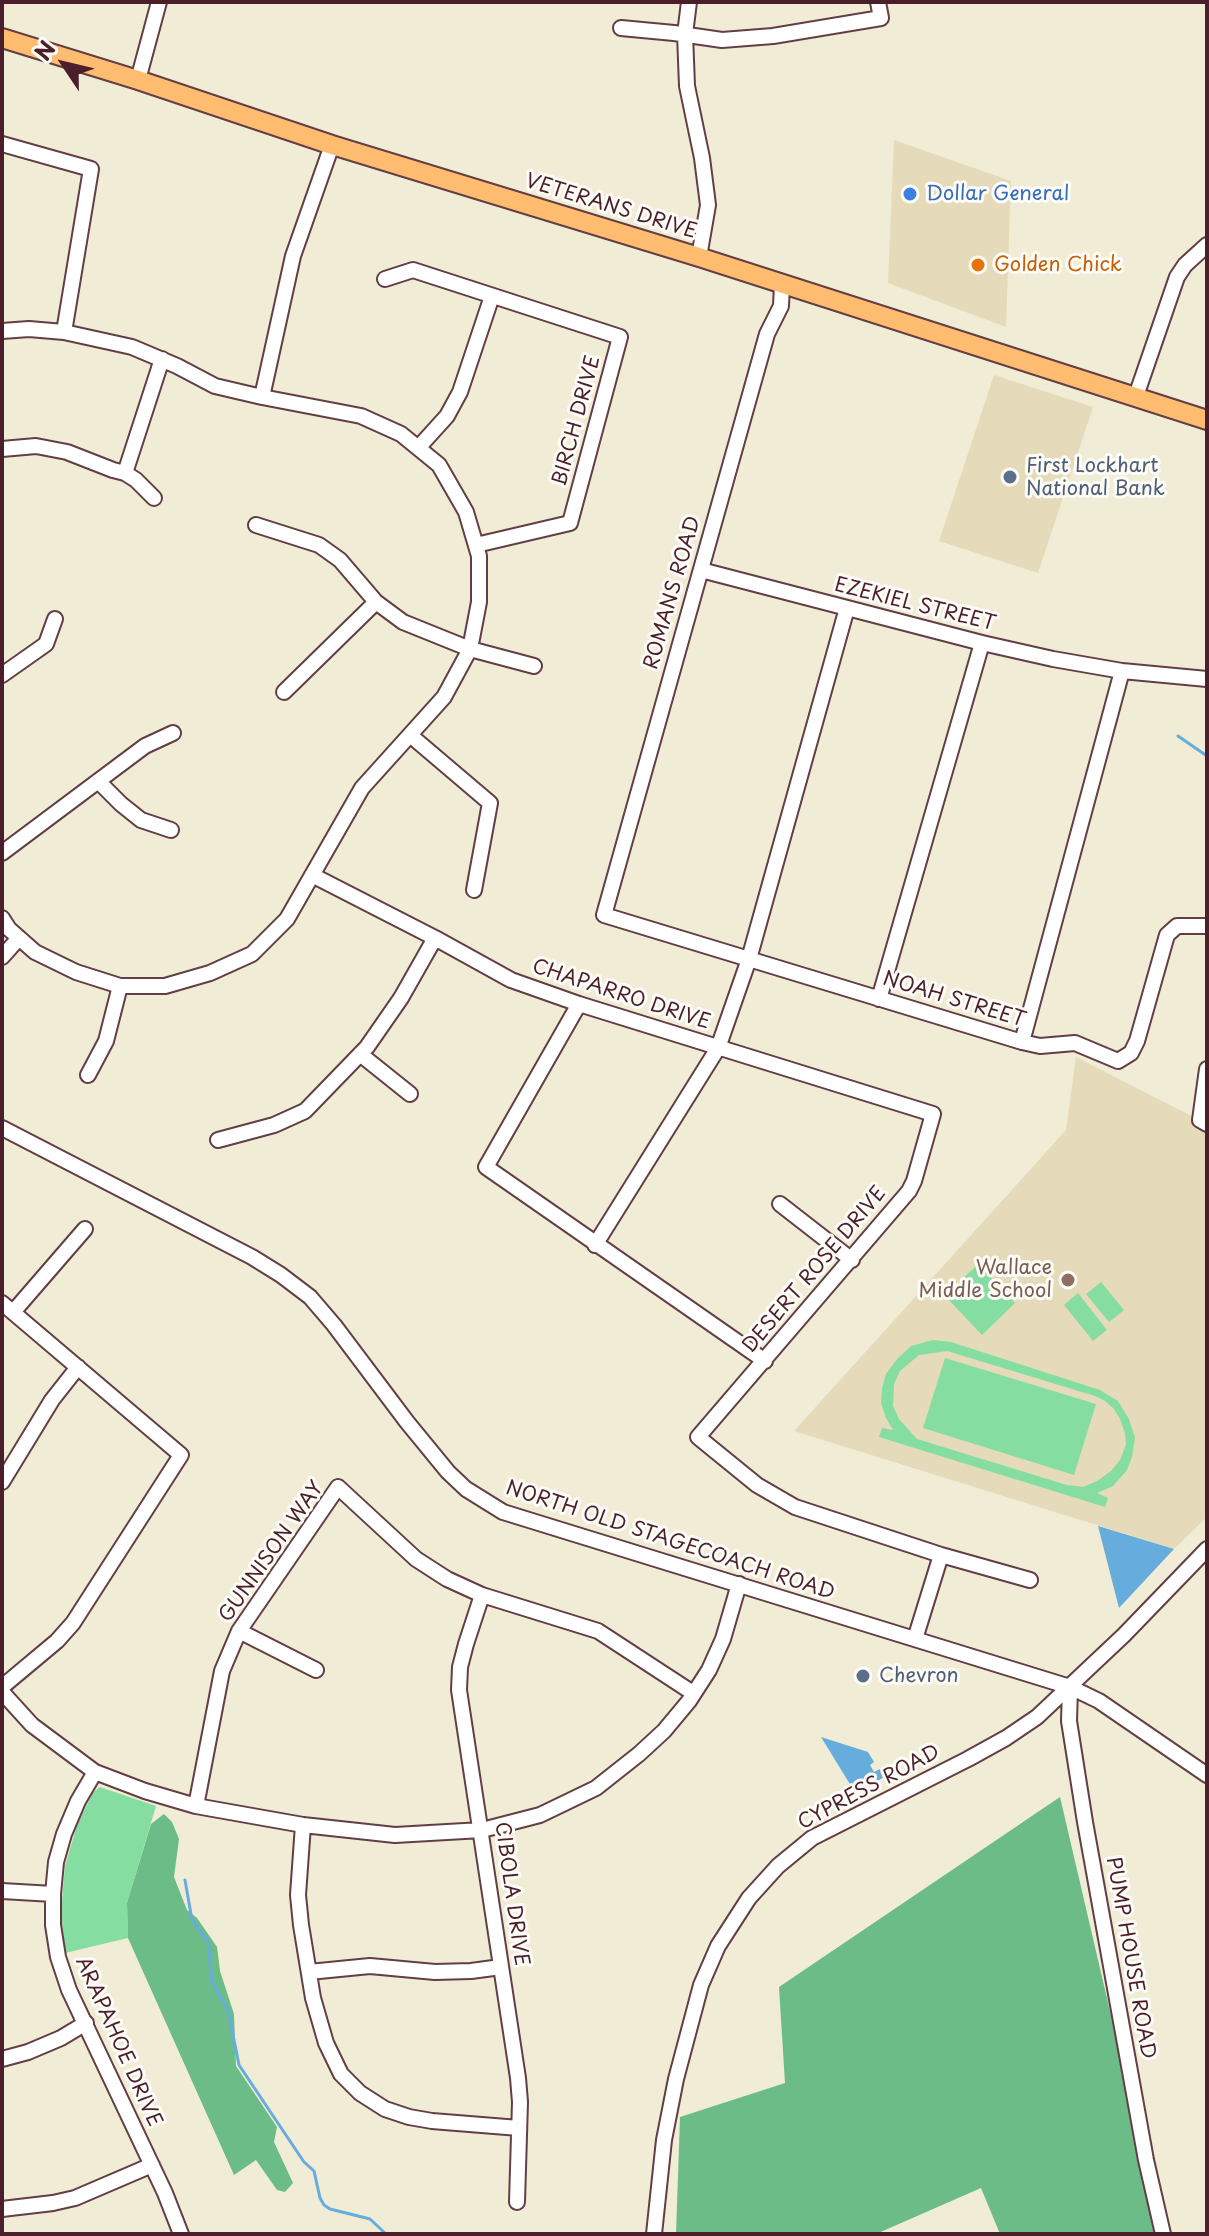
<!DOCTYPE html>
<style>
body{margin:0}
#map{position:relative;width:1209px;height:2236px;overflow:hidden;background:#f0ecd6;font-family:"Playpen Sans",sans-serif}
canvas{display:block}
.frame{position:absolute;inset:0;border:4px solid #4a1f2b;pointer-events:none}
.north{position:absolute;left:24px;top:24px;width:80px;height:80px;-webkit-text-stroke:6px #fdfcf7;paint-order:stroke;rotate:305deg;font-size:22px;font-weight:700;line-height:32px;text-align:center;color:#4a1f2b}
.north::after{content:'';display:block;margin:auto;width:28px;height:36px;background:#4a1f2b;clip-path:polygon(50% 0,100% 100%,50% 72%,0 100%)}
</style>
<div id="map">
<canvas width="1209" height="2236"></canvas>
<div class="frame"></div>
<div class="north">N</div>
</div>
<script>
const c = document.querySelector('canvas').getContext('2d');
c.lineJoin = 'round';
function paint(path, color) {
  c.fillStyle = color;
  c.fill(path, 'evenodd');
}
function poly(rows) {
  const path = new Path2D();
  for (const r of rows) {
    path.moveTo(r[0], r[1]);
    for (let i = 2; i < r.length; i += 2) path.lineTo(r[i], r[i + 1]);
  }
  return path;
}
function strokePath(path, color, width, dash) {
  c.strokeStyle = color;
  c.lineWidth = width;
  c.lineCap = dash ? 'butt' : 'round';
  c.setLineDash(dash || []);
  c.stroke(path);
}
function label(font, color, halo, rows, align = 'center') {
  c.font = font + ' "Playpen Sans",sans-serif';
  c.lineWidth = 6;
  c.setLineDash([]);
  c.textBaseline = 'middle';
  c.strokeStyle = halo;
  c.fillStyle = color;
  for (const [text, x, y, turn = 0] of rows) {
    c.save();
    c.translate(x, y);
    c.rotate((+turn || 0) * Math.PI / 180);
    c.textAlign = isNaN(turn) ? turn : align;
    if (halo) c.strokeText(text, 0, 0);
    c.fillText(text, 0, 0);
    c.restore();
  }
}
const built = poly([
 [894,140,1011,181,1006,327,888,283],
 [994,375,1093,407,1038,573,939,541],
 [1076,1057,1207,1124,1207,1517,1174,1549,794,1431,1066,1130]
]);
const green = poly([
 [978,1264,1015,1303,982,1335,945,1296],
 [1101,1282,1124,1310,1109,1322,1086,1294],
 [1078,1293,1107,1330,1093,1341,1064,1305],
 [933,1340,951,1342,1100,1390,1118,1401,1129,1419,1135,1438,1132,1457,1127,1470,1113,1486,1097,1493,1108,1498,1105,1507,879,1437,882,1428,893,1430,886,1418,881,1403,882,1388,886,1374,898,1358,911,1346],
 [947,1351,1095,1396,1105,1401,1114,1409,1120,1419,1125,1433,1126,1445,1120,1460,1111,1471,1097,1481,1083,1487,1067,1485,917,1439,899,1419,893,1406,894,1384,900,1371,919,1355],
 [945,1358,1096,1404,1074,1475,923,1428],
 [100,1787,156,1806,127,1903,128,1938,65,1953,61,1912,65,1866,77,1825,93,1792]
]);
const forest = poly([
 [1060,1797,1162,2234,1000,2234,981,2188,876,2234,676,2234,680,2117,785,2083,779,1987],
 [164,1814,172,1822,179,1839,174,1877,187,1910,197,1918,217,1947,220,1971,234,2014,236,2066,277,2127,274,2142,293,2183,285,2192,277,2190,256,2160,234,2175,128,1938,127,1903,151,1824]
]);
const water = poly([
 [1098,1526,1174,1549,1119,1608],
 [821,1737,868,1752,874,1762,870,1765,874,1772,880,1769,884,1777,856,1794]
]);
const stream = poly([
 [1178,736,1207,756],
 [185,1880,192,1920,208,1942,212,1982,228,2010,239,2065,304,2162,314,2171,320,2198,324,2205,330,2209,370,2219,386,2234]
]);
const minor = poly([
 [689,2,685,34,687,86,702,158,708,205,699,257],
 [621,28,674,33,722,40,773,36,881,18,878,2],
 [138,80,159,2],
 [2,144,91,169,64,332],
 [385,279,413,270,620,337,570,523,476,545],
 [782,284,781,306,767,334,604,915,1022,1042,1040,1046,1075,1043,1118,1061,1131,1053,1137,1041,1167,935,1177,926,1207,926],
 [2,331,29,329,64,332,132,347,177,366,215,386,262,397,361,416,401,434,439,465,466,512,479,556,479,602,470,649,444,697,362,788,287,919,252,954,210,973,165,986,120,986,76,972,35,952,9,929,2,918],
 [1136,396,1177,277,1185,265,1207,245],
 [262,397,293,256,332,145],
 [418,448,447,416,460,392,492,296],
 [2,449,36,446,67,452,113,470,125,473,136,480,154,498],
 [125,473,162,359],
 [256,525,319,545,340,560,376,602,403,622,470,649,534,666],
 [701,570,982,643,1053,659,1122,671,1207,679],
 [2,675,46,644,55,619],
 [284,692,376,602],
 [410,735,490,803,474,890],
 [98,781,121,804,141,820,171,830],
 [2,853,145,746,173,733],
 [312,875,435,938,511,980,579,1004,933,1114,914,1181,909,1191,698,1437,757,1485,795,1507,941,1555,1030,1580],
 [2,957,19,938],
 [879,999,982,643],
 [579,1004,486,1167,765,1361],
 [1022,1042,1122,671],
 [360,1054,410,1094],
 [1207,1069,1200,1120,1207,1124],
 [88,1075,106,1041,120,986],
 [2,1128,252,1257,281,1275,310,1297,334,1325,407,1422,448,1472,466,1489,503,1512,1070,1687,1099,1701,1207,1775],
 [218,1140,274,1125,305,1111,367,1047,401,998,435,938],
 [780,1204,852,1260],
 [595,1245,718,1048,749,959,847,608],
 [2,1303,181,1455,73,1623,57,1641,2,1687],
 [14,1311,85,1229],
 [2,1482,52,1400,78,1367],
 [482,1595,466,1644,460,1667,459,1690,518,2078,520,2102,517,2202],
 [239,1631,316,1670],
 [915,1639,941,1555],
 [1070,1687,1069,1721,1085,1822,1146,2160,1163,2234],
 [2,1692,32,1725,95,1772,145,1791,196,1806,303,1825,395,1835,482,1830,540,1815,596,1788,639,1754,664,1731,689,1701,709,1670,723,1639,739,1584],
 [95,1772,78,1801,64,1834,56,1862,53,1894,53,1925,58,1957,69,1990,165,2193,181,2234],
 [196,1806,222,1671,239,1631,338,1487,416,1559,447,1579,482,1595,598,1631,693,1693],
 [303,1825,298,1895,301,1925,313,1998,326,2043,341,2074,360,2093,385,2109,409,2117,432,2121,519,2128],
 [2,1891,53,1894],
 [309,1972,370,1966,435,1972,471,1971,501,1967],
 [2,2059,28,2052,61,2038,86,2023],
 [2,2209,53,2203,75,2198,152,2165],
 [654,2234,664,2140,676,2079,701,1985,718,1946,749,1898,778,1866,812,1838,968,1759,1006,1738,1037,1717,1124,1635,1207,1549]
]);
const major = poly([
 [2,38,138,80,332,145,699,257,1207,420]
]);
const markers = [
 [910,194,8,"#3f7fe0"],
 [978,265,8,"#e8710a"],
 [1010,477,8,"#5c6f8a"],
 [1068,1280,8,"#8d6e63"],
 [863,1676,8,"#5c6f8a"]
];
const shopNames = [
 ["Dollar General",926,194]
];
const streetNames = [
 ["VETERANS DRIVE",611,207,17],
 ["BIRCH DRIVE",577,421,-75],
 ["ROMANS ROAD",673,593,-74],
 ["EZEKIEL STREET",915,605,14],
 ["CHAPARRO DRIVE",621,995,18],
 ["NOAH STREET",954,1000,17],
 ["DESERT ROSE DRIVE",815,1270,-50],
 ["NORTH OLD STAGECOACH ROAD",670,1541,18],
 ["GUNNISON WAY",272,1552,-55],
 ["CYPRESS ROAD",869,1788,-28],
 ["CIBOLA DRIVE",511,1894,82],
 ["PUMP HOUSE ROAD",1130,1958,80],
 ["ARAPAHOE DRIVE",118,2042,66]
];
const foodNames = [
 ["Golden Chick",994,265]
];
const serviceNames = [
 ["First Lockhart",1026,466],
 ["National Bank",1026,489],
 ["Chevron",879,1676]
];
const educationNames = [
 ["Wallace",1052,1268],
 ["Middle School",1052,1291]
];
paint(built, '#e5dbba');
paint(green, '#85dda2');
paint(forest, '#6cbc88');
paint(water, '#66addd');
strokePath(stream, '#66addd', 3);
strokePath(minor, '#633e45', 18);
strokePath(major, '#633e45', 22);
strokePath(minor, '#fff', 14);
strokePath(major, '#fdbc70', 18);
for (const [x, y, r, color] of markers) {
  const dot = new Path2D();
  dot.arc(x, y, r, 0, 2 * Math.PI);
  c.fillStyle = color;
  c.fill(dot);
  strokePath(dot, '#fdfcf7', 3);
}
label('20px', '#366cbe', '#fdfcf7', shopNames, 'left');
label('20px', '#4a1f2b', '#fdfcf7', streetNames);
label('20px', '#c56008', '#fdfcf7', foodNames, 'left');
label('20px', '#4e5e75', '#fdfcf7', serviceNames, 'left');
label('20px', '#785e54', '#fdfcf7', educationNames, 'right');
</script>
